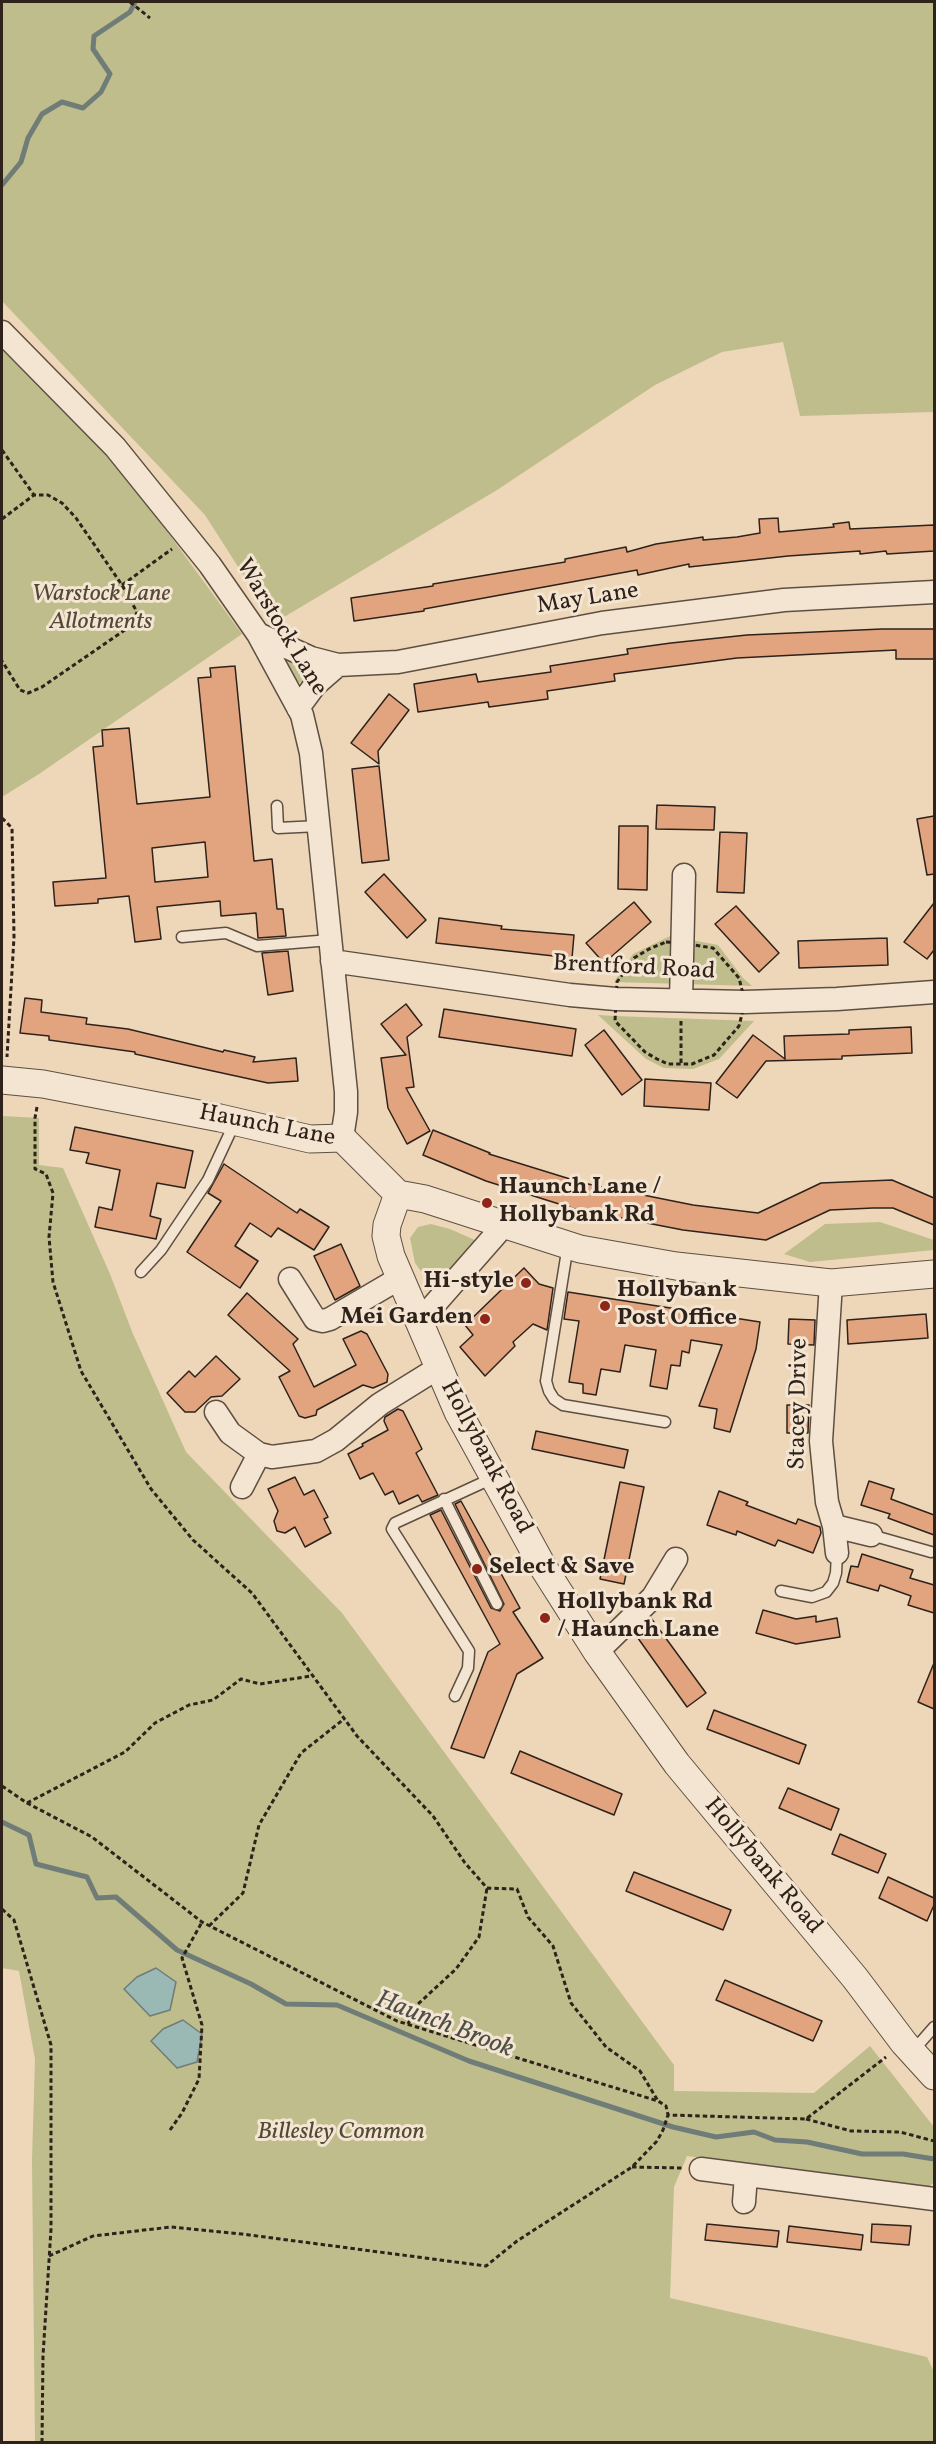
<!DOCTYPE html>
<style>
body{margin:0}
#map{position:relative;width:936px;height:2444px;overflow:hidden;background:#edd7b8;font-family:Vollkorn,serif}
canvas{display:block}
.frame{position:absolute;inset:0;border:3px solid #2e221b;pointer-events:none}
</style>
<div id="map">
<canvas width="936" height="2444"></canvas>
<div class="frame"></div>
</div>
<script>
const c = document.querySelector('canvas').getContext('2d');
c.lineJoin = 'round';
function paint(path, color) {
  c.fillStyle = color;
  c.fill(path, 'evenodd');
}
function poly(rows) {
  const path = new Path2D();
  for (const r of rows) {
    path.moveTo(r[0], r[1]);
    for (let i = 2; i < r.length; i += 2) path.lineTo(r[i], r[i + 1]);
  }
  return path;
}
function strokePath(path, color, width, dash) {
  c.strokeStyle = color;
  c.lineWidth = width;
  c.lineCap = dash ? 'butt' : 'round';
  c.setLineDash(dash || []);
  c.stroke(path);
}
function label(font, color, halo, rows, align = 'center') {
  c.font = font + ' Vollkorn,serif';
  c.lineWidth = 6;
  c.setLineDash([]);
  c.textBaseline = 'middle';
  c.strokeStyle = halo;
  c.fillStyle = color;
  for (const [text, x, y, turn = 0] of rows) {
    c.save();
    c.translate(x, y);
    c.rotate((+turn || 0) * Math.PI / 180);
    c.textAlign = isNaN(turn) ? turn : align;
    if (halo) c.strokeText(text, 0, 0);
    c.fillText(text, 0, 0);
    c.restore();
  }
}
const green = poly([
 [2,2,934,2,934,412,800,416,783,342,722,352,655,385,497,490,274,623,205,515,2,301],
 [2,347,117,463,242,634,39,774,2,797],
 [287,657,313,670,303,683,296,682,284,660],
 [670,936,718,945,743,978,752,986,614,982,633,954],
 [598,1015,614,1016,754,1021,719,1059,693,1069,664,1068,646,1059],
 [2,1116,39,1118,39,1165,63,1168,110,1274,133,1334,186,1452,342,1613,674,2065,674,2091,814,2093,870,2046,934,2127,934,2182,927,2189,687,2156,674,2187,670,2298,927,2357,934,2372,934,2442,35,2442,32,2160,35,2059,19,1971,2,1968],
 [880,1222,934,1240,934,1250,810,1262,784,1254,825,1224],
 [431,1224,450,1229,477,1241,433,1288,415,1263,410,1238,418,1227]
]);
const water = poly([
 [156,1968,176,1982,170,2010,150,2016,124,1989,137,1977,156,1968],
 [183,2020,202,2034,197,2062,177,2068,151,2041,163,2029,183,2020]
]);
const stream = poly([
 [2,185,21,162,28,138,42,114,62,102,83,108,101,92,110,74,93,49,94,36,130,12,135,2],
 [2,1822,29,1835,36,1864,87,1877,97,1898,116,1897,177,1950,251,1984,286,2004,337,2005,469,2061,673,2127,716,2137,754,2132,775,2140,807,2142,862,2154,903,2154,934,2159]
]);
const building = poly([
 [778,518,779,532,834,527,833,524,849,522,850,529,934,525,934,551,887,554,886,551,860,554,860,551,788,556,689,567,689,564,638,575,637,570,424,609,424,611,354,621,351,598,433,586,433,584,565,562,565,559,626,547,627,552,656,544,703,537,703,540,737,537,760,533,759,519,778,518],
 [882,629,934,629,934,659,896,659,896,650,737,658,614,674,615,681,547,691,548,699,489,707,488,702,418,712,414,684,476,674,478,682,551,672,550,666,628,654,627,649,671,643,747,635,882,629],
 [235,666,254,861,272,859,277,909,283,909,286,936,258,938,256,913,221,916,220,901,157,907,161,939,135,942,129,896,98,899,98,903,55,906,53,882,106,878,93,747,103,746,102,730,129,728,137,804,210,797,198,678,211,677,210,668,235,666],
 [205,842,208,877,155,882,152,848,205,842],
 [389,694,409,710,378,751,379,764,351,743,389,694],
 [379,766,389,860,362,863,352,769,379,766],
 [657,805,715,807,714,830,656,829,657,805],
 [934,816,934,874,927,875,917,819,934,816],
 [619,826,648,826,647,890,618,889,619,826],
 [720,832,747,833,744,893,717,892,720,832],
 [384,874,426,920,407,938,365,892,384,874],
 [634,902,651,922,604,963,586,943,634,902],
 [934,903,934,950,927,959,904,942,934,903],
 [736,906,779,953,759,972,715,924,736,906],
 [439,918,502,926,501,929,574,935,572,958,436,943,439,918],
 [887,938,888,965,799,968,798,941,887,938],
 [288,951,293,991,268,995,262,953,288,951],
 [25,998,42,1000,41,1012,87,1018,86,1024,128,1029,223,1052,224,1050,255,1057,253,1062,296,1058,298,1081,268,1083,135,1054,135,1052,49,1040,49,1036,20,1033,25,998],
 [406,1004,422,1025,407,1037,414,1087,406,1088,430,1131,407,1144,388,1108,381,1058,406,1055,381,1024,406,1004],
 [444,1009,576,1029,572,1056,439,1037,444,1009],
 [911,1027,912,1053,842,1056,842,1059,766,1061,737,1098,716,1083,753,1035,785,1059,784,1036,849,1034,849,1030,911,1027],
 [604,1030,642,1080,622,1095,585,1045,604,1030],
 [645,1079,711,1083,709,1110,644,1106,645,1079],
 [75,1127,193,1151,185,1188,157,1183,150,1216,161,1219,156,1239,95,1227,99,1207,112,1210,120,1170,86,1163,89,1153,70,1150,75,1127],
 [433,1130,490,1153,489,1154,583,1183,693,1205,758,1213,821,1183,892,1180,934,1198,934,1225,893,1208,873,1208,830,1210,766,1240,683,1230,575,1209,486,1181,423,1155,433,1130],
 [224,1164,297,1213,300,1209,329,1227,314,1250,278,1228,271,1237,250,1223,235,1246,258,1261,240,1288,187,1252,221,1201,208,1193,224,1164],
 [341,1244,360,1286,335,1300,314,1256,341,1244],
 [524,1268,539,1284,553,1288,547,1330,533,1324,513,1342,515,1346,485,1376,460,1347,473,1335,465,1325,524,1268],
 [568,1292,760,1322,756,1349,730,1432,714,1428,717,1409,699,1406,722,1345,691,1340,689,1353,682,1351,680,1366,671,1365,667,1389,650,1386,656,1350,625,1345,620,1372,601,1369,596,1395,583,1393,583,1384,569,1382,579,1321,564,1319,568,1292],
 [247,1293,298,1339,293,1344,314,1387,356,1365,343,1339,361,1331,367,1334,388,1374,387,1382,373,1388,363,1385,317,1410,316,1415,305,1418,299,1416,279,1377,290,1371,228,1315,247,1293],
 [926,1314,928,1338,848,1344,847,1320,926,1314],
 [789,1319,815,1320,814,1345,788,1344,789,1319],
 [216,1356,240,1379,222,1396,211,1397,195,1412,185,1412,167,1393,189,1371,195,1377,216,1356],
 [787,1405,809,1405,808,1433,787,1433,787,1405],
 [398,1409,403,1411,422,1449,416,1453,438,1495,422,1502,418,1495,399,1504,393,1491,385,1495,373,1473,360,1479,348,1454,363,1446,362,1444,388,1430,384,1421,385,1417,398,1409],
 [536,1431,628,1450,624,1468,532,1449,536,1431],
 [295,1477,304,1495,314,1490,328,1517,324,1519,331,1533,305,1547,295,1527,285,1533,277,1531,274,1521,278,1511,268,1489,295,1477],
 [869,1481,894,1489,891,1499,934,1515,934,1535,888,1518,890,1514,861,1505,869,1481],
 [620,1482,644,1487,624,1584,600,1579,620,1482],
 [719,1491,748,1502,746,1505,796,1524,798,1519,820,1527,821,1533,813,1553,778,1540,775,1546,737,1531,736,1535,707,1525,719,1491],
 [461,1501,520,1608,513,1612,543,1658,517,1674,484,1758,451,1748,488,1652,500,1644,430,1515,441,1510,491,1608,500,1611,504,1604,455,1504,461,1501],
 [862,1554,913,1570,910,1578,934,1585,934,1613,908,1605,911,1596,880,1585,878,1591,847,1582,851,1566,858,1567,862,1554],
 [763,1610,796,1619,816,1616,816,1622,837,1618,840,1637,796,1644,756,1633,763,1610],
 [651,1618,706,1693,687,1707,635,1634,651,1618],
 [934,1663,934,1709,918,1702,934,1663],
 [714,1710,806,1745,799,1764,707,1729,714,1710],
 [520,1751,622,1794,614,1815,511,1773,520,1751],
 [788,1788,839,1809,831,1830,779,1808,788,1788],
 [840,1834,886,1854,878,1873,832,1854,840,1834],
 [634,1872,731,1910,723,1930,626,1891,634,1872],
 [888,1877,934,1898,934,1905,927,1921,879,1898,888,1877],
 [725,1980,822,2021,813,2041,716,2000,725,1980],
 [707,2224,779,2231,777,2247,705,2240,707,2224],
 [872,2224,911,2226,909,2245,871,2242,872,2224],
 [789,2226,863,2235,861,2250,787,2242,789,2226]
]);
const path = poly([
 [130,2,150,18],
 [2,450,34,495],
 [2,519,34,495,48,495,62,503,76,518,122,585,137,612,132,625,42,687,28,693,20,690,2,661],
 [122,585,172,549],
 [2,818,12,828,14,937,7,1057],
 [666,942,682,943,713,948,739,978,745,1002,739,1026,714,1055,692,1064,668,1064,657,1059,645,1052,615,1021,617,982,634,958,649,949,666,942],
 [681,1021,681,1064],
 [37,1107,35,1118,35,1169,46,1174,53,1193,49,1237,53,1282,81,1371,151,1489,193,1540,252,1593,357,1736,433,1816,465,1863,487,1888,517,1889,528,1917,553,1946,571,2003,606,2047,640,2071,658,2101],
 [2,1786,27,1803,92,1837,202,1922,397,2021,658,2101,666,2106,668,2115],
 [27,1803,125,1752,155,1723,189,1705,213,1700,241,1679,260,1684,311,1676],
 [2,1909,14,1920,51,2045,51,2229,43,2356,42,2442],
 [209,1926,243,1893,259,1825,301,1753,344,1719],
 [408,2024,418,2004,456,1969,479,1937,487,1888],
 [806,2119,851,2131,900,2132,934,2141],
 [170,2130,182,2113,199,2079,202,2025,182,1958,202,1922],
 [632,2167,682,2168],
 [49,2256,93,2236,171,2227,242,2234,486,2266,517,2241,632,2167,657,2141,663,2130,668,2115,806,2119,886,2057]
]);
const service = poly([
 [277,806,278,828,319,826],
 [182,937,226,933,257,946,330,940],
 [568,1245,546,1381,549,1391,554,1399,563,1405,665,1422],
 [141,1272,161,1250,208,1180,235,1122],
 [444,1499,497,1604],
 [871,1535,931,1552],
 [781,1591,812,1597,826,1592,833,1583,836,1573,837,1553],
 [455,1696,468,1668,469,1651,392,1529,395,1523,493,1478],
 [913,2051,934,2027]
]);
const minor = poly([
 [2,332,115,447,210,565,258,634,302,715,311,753,346,1092,346,1112,342,1138],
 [258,634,311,658,338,665,398,662,602,623,784,600,934,592],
 [298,708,315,685,338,665],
 [332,961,570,995,616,999,745,1002,837,999,934,992],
 [681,1000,684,875],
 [290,1279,315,1319,323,1321,330,1319,400,1278],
 [831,1283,821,1441,827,1502,834,1526,837,1553],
 [419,1322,505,1224],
 [216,1412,230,1433,259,1454,272,1457,316,1451,336,1440,380,1404,438,1368],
 [242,1487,259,1454],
 [834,1526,871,1535],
 [597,1652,653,1597,676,1559],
 [701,2169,934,2199],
 [744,2202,746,2175]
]);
const tertiary = poly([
 [2,1080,43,1084,220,1118,310,1139,342,1138,398,1194,425,1199,580,1249,676,1266,831,1283,934,1274],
 [398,1194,387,1225,386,1236,391,1256,458,1412,543,1567,597,1652,677,1764,855,1978,904,2043,934,2076]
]);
const markers = [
 [487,1203,6,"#8f2418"],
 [526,1283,6,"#8f2418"],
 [605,1306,6,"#8f2418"],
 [485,1319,6,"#8f2418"],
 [477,1569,6,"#8f2418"],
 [545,1618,6,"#8f2418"]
];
const parkNames = [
 ["Warstock Lane",101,596],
 ["Allotments",101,624],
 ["Billesley Common",341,2134]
];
const streetNames = [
 ["May Lane",588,600,-9],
 ["Warstock Lane",280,628,59],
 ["Brentford Road",634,969,3],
 ["Haunch Lane",267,1127,11],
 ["Stacey Drive",800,1404,-89],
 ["Hollybank Road",485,1458,62],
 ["Hollybank Road",762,1867,50]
];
const poiNames = [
 ["Haunch Lane /",499,1189],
 ["Hollybank Rd",499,1217],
 ["Hi-style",514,1283,"right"],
 ["Hollybank",617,1292],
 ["Post Office",617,1320],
 ["Mei Garden",473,1319,"right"],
 ["Select & Save",489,1569],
 ["Hollybank Rd",557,1604],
 ["/ Haunch Lane",557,1632]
];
const waterNames = [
 ["Haunch Brook",444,2026,21]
];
paint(green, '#bebd8b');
paint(water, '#9ab8b4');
strokePath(water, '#6f7c77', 1.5);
strokePath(stream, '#6f7c77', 5);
paint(building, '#e1a47f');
strokePath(building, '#2e221b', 1.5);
strokePath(service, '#5e4f42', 13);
strokePath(minor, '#5e4f42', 25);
strokePath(tertiary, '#5e4f42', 29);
strokePath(path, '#2e221b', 3, [4.5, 3]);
strokePath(service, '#f3e5d1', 10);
strokePath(minor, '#f3e5d1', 22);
strokePath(tertiary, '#f3e5d1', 27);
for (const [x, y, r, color] of markers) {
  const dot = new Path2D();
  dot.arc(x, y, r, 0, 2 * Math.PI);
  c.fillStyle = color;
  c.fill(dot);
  strokePath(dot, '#f3e5d1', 2);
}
label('italic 24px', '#524937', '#f3e5d1', parkNames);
label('24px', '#2e221b', '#f3e5d1', streetNames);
label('bold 24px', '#2e221b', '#f3e5d1', poiNames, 'left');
label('italic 26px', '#4e4f49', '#f3e5d1', waterNames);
</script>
